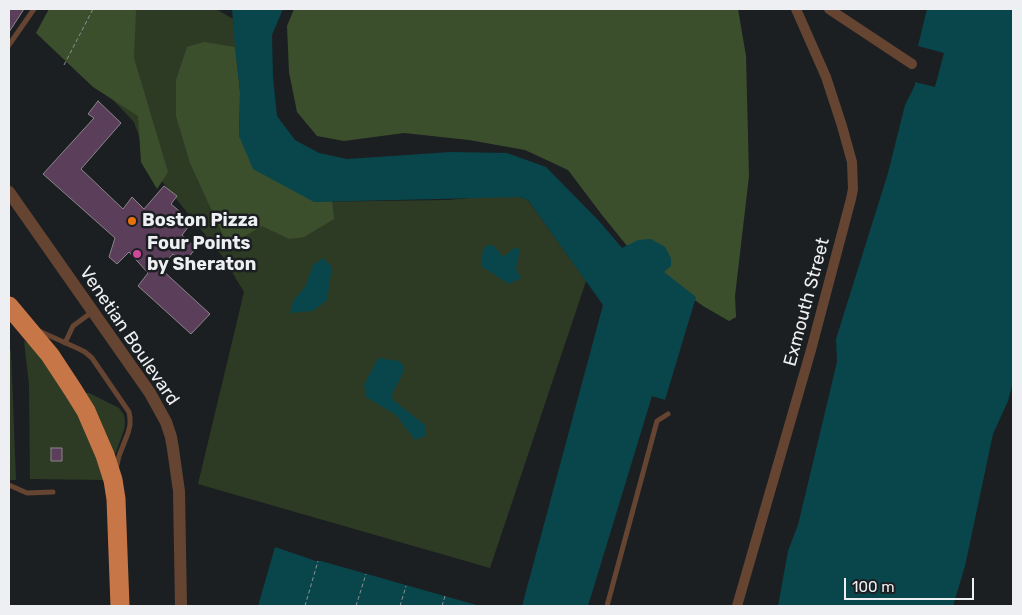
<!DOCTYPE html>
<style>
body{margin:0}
#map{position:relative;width:1022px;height:615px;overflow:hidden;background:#1c1f22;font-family:Rubik,sans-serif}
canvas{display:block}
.frame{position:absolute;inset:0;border:10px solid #edeff2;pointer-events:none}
.scale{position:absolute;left:844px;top:578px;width:130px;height:22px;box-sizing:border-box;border:2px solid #edeff2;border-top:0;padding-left:6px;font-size:15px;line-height:18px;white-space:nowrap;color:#edeff2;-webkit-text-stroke:4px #1c1f22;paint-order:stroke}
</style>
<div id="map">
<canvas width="1022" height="615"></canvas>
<div class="frame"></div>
<div class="scale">100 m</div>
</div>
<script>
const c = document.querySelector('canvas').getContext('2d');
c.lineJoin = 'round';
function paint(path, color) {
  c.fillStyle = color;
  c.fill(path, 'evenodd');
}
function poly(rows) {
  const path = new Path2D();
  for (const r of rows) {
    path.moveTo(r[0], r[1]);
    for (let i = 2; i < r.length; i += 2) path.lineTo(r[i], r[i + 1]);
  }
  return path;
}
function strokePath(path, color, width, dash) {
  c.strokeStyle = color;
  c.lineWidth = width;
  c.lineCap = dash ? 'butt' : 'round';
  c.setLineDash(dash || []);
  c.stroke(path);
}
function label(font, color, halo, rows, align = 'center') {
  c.font = font + ' Rubik,sans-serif';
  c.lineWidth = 5;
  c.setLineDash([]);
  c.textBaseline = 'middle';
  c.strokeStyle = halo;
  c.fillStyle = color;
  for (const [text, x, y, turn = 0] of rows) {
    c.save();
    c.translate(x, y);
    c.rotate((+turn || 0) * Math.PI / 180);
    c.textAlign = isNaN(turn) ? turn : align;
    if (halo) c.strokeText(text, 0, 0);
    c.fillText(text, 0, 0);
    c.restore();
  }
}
const green = poly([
 [128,9,216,9,233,19,240,92,239,136,314,202,447,200,505,195,519,197,528,200,586,281,490,568,198,484,244,292,223,257,149,165,134,122,89,75],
 [24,341,31,345,73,400,107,480,30,479,29,384],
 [9,346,11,352,16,480,9,480],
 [85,393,89,393,119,408,124,415,125,423,124,430,116,452,114,455]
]);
const forest = poly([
 [49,9,136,9,134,58,168,172,157,189,141,162,138,116,93,87,36,33],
 [294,9,738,9,746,56,749,176,735,296,736,317,729,321,703,306,636,257,602,215,568,170,525,150,469,140,404,133,344,141,317,136,297,112,289,72,287,26],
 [204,42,235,47,240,92,239,136,314,202,332,201,334,219,304,237,289,239,262,226,228,246,190,163,176,116,176,80,187,47]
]);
const water = poly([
 [232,9,283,9,272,35,273,77,277,116,295,140,319,153,347,159,451,152,507,153,546,167,599,221,622,248,638,240,651,239,665,247,671,258,671,266,664,272,696,297,665,400,652,396,588,606,522,606,603,305,528,200,519,197,314,202,253,169,239,136,240,92,235,47],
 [927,9,1013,9,1013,382,1008,401,993,434,965,566,953,606,778,606,788,551,798,525,837,362,836,339,888,173,905,105,915,85,915,82,935,87,944,53,918,46],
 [488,245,494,246,503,257,516,247,520,250,516,269,521,278,509,284,481,266,483,249],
 [323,258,332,267,327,300,313,311,290,313,293,301,305,287,313,265],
 [378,358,399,361,403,365,403,373,392,394,393,400,425,425,425,436,415,440,396,415,366,397,364,385],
 [275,547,316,561,321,561,480,606,258,606]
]);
const building = poly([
 [9,9,24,9,9,32,9,9],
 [98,101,121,123,81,169,123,209,132,197,144,209,164,186,177,196,171,204,192,222,182,235,196,248,183,264,173,254,160,268,210,314,191,334,138,286,148,273,129,252,117,264,109,257,115,238,43,174,94,118,88,114,98,101],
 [51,448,62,448,62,461,51,461,51,448]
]);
const path = poly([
 [64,65,93,9],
 [305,606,318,561],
 [356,606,366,574],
 [400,606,406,586],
 [442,606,445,596]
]);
const service = poly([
 [9,45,34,9],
 [39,331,77,348,85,352,92,358,129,412,130,418,130,425,128,433,119,456,116,469],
 [65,343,73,326,92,312],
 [9,485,27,493,53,492],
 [607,606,657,421,668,414]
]);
const minor = poly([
 [829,9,912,64],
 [737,606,811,350,851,199,853,189,852,162,842,126,826,77,796,9]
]);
const tertiary = poly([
 [9,192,150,393,166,422,171,437,173,449,179,491,181,606]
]);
const motorway = poly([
 [9,306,50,355,73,390,86,411,105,455,113,480,116,499,120,606]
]);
const markers = [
 [132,221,5,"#e8710a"],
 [137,254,5,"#d1479c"]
];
const poiNames = [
 ["Boston Pizza",142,221],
 ["Four Points",147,244],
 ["by Sheraton",147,265]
];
const streetNames = [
 ["Exmouth Street",807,302,-75],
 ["Venetian Boulevard",129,336,56]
];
paint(green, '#2e3b24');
paint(forest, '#3c4f2d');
paint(water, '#08464b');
paint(building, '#5b3e59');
strokePath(building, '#8a868a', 1);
strokePath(path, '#8d9093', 1, [4, 2.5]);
strokePath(service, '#654532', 5);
strokePath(minor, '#654532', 10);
strokePath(tertiary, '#654532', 12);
strokePath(motorway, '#c77747', 19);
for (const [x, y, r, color] of markers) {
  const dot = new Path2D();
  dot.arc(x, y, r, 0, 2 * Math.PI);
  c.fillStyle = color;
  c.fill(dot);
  strokePath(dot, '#1c1f22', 2);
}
label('bold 18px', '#edeff2', '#1c1f22', poiNames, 'left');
label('18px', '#edeff2', '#1c1f22', streetNames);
</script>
